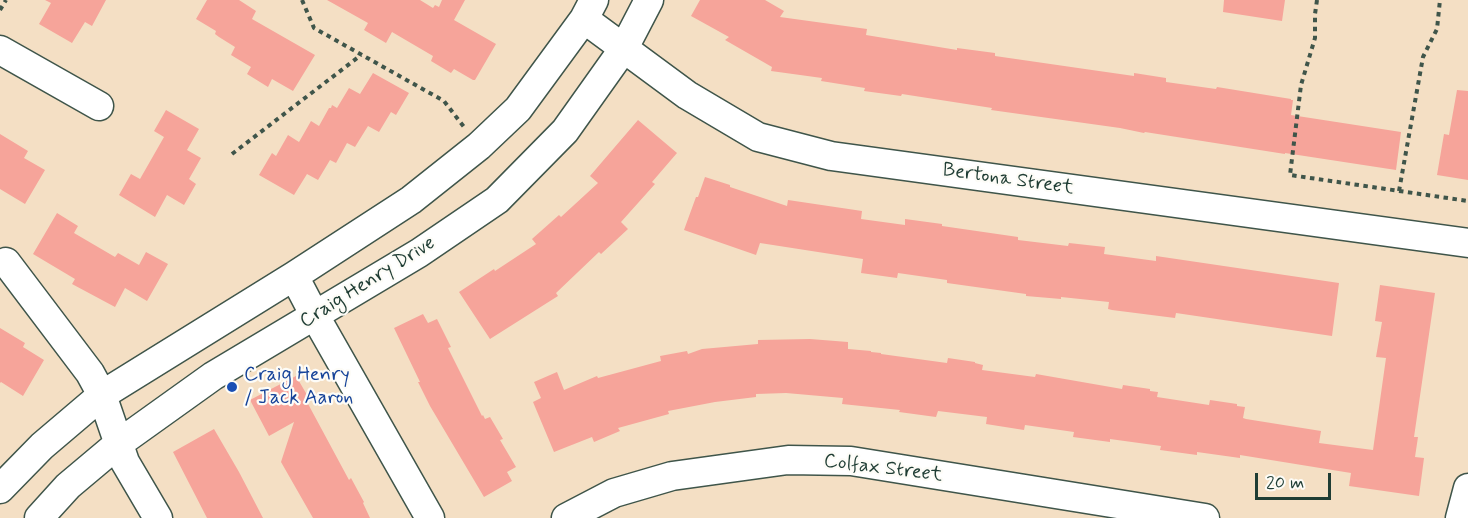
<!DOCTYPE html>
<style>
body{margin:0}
#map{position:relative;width:1468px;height:518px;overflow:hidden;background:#f4dfc4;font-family:Mynerve,sans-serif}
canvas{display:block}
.scale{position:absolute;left:1255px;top:473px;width:76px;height:27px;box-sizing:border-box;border:3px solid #1f3d34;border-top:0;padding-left:8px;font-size:18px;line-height:21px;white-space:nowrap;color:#1f3d34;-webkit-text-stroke:4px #fdfcf7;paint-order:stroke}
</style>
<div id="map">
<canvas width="1468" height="518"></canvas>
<div class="scale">20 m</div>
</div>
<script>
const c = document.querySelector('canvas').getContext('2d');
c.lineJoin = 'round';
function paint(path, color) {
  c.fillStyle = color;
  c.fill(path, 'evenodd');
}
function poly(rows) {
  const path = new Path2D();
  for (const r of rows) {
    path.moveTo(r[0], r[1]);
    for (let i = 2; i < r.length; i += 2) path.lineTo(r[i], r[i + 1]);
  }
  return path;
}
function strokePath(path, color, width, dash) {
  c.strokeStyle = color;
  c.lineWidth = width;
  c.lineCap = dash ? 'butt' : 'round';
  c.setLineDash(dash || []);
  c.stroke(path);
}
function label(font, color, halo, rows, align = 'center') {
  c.font = font + ' Mynerve,sans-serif';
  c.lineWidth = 4.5;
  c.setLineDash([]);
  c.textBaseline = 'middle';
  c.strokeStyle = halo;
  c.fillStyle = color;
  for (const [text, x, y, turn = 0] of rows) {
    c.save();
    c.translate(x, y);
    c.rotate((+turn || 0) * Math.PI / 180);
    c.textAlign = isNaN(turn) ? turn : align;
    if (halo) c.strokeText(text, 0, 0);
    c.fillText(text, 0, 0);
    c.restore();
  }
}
const building = poly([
 [45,0,106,0,92,26,85,22,72,43,39,24,51,3],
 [207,0,239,0,256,11,252,19,315,55,293,91,272,79,268,87,247,74,251,67,231,55,235,47,219,37,215,34,216,31,196,19],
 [327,0,420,0,433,8,435,5,439,7,442,0,465,0,454,20,496,44,475,80,473,80,454,69,451,73,431,61,433,56,392,32,386,43,364,30,368,23],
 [700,0,765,0,784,11,780,17,867,29,866,35,957,50,957,48,995,53,995,56,1085,69,1134,76,1134,73,1166,78,1166,82,1216,89,1217,87,1291,99,1291,100,1293,100,1291,115,1401,132,1396,170,1285,153,1285,154,1145,132,1144,133,1120,128,991,110,992,108,902,94,901,96,864,91,865,88,821,81,822,78,771,71,772,67,725,40,729,37,691,16],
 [1224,0,1285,0,1282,21,1223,12],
 [373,73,409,93,396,115,391,112,379,132,368,126,355,147,347,143,336,163,330,160,318,180,307,174,294,195,259,175,272,153,276,156,288,135,299,142,311,121,319,126,329,108,331,108,332,105,337,108,349,88,360,94],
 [1457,90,1468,91,1468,180,1437,175,1444,134,1449,135],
 [166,110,199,129,187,150,201,158,189,179,196,184,184,205,167,195,155,217,119,195,131,174,140,179,164,137,154,131],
 [638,120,677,153,652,182,655,184,621,222,628,229,601,254,599,252,556,293,558,296,490,339,459,292,494,269,495,271,536,244,532,239,559,215,561,217,598,183,590,176],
 [0,134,28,151,24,158,45,170,25,204,0,189],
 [705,177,730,185,730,187,787,206,788,200,862,211,861,219,905,225,905,219,942,224,942,226,1018,237,1018,240,1068,246,1069,243,1105,247,1104,254,1156,261,1156,256,1339,283,1332,336,1176,313,1175,318,1112,310,1108,309,1109,302,1061,297,1061,299,1026,296,1026,294,947,283,947,280,898,273,897,278,861,273,863,259,760,243,756,255,684,230,696,197,698,197],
 [57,213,78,226,74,233,115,257,118,253,139,265,146,252,168,264,147,301,125,288,115,307,72,284,75,279,33,254],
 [1380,285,1435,293,1414,437,1418,437,1415,457,1424,458,1419,496,1349,486,1351,473,1240,455,1240,458,1197,452,1197,455,1160,450,1161,446,1110,439,1110,442,1073,437,1074,432,1025,425,1024,430,986,424,987,417,938,411,936,417,899,412,900,410,842,404,843,398,786,393,756,394,756,397,715,402,668,411,669,414,618,428,620,431,594,442,592,437,554,452,533,402,541,398,534,382,557,372,564,390,597,376,598,378,661,361,660,356,687,351,688,354,702,349,758,344,758,340,810,339,848,342,848,349,871,351,871,352,881,353,881,354,947,363,948,358,975,362,975,363,983,365,982,370,1035,377,1036,374,1122,389,1123,385,1150,389,1150,391,1158,392,1157,397,1209,405,1210,400,1237,404,1237,406,1245,407,1243,418,1246,419,1321,431,1319,443,1373,450,1386,358,1376,357,1382,322,1375,321],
 [423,314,428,323,437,319,451,347,448,348,482,416,483,415,485,419,490,417,503,439,500,440,516,467,507,472,512,481,484,497,430,406,418,382,420,382,394,328],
 [0,328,25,343,23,347,44,360,23,396,1,382,0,383],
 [296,376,310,400,307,402,349,480,351,478,364,502,363,503,370,518,313,518,281,462,294,422,269,436,250,400],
 [214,429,239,472,263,518,207,518,173,452]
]);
const path = poly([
 [302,0,314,28,444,101,464,127],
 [1317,0,1315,14,1315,38,1301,85,1290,175,1468,201],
 [0,10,6,0],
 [232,154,361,55],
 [1399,191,1423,57,1437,29,1440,0]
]);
const minor = poly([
 [584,19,687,95,758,137,831,156,1468,243],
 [0,50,99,106],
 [6,262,90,373,102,395,125,462,158,518],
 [294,276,315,316,430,518],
 [0,489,42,446,102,395,294,276,411,200,479,146,518,109,584,19,594,0],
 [39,518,68,486,118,444,213,376,419,253,497,200,565,131,624,48,649,0],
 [566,518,614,493,672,476,788,460,851,461,1205,518],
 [1460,518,1468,488]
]);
const markers = [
 [232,387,6,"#1a4fb4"]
];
const streetNames = [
 ["Bertona Street",1008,180,8],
 ["Craig Henry Drive",368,283,-32],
 ["Colfax Street",883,469,7]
];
const transitNames = [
 ["Craig Henry",244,376],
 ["/ Jack Aaron",244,399]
];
paint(building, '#f6a49a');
strokePath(minor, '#3f554a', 31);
strokePath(path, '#3f554a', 4, [4.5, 4.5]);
strokePath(minor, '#fff', 28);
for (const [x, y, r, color] of markers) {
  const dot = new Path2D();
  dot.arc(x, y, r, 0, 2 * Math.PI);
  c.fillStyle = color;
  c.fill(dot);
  strokePath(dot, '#fdfcf7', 2);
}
label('20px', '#1f3d34', '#fdfcf7', streetNames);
label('20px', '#164399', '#fdfcf7', transitNames, 'left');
</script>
